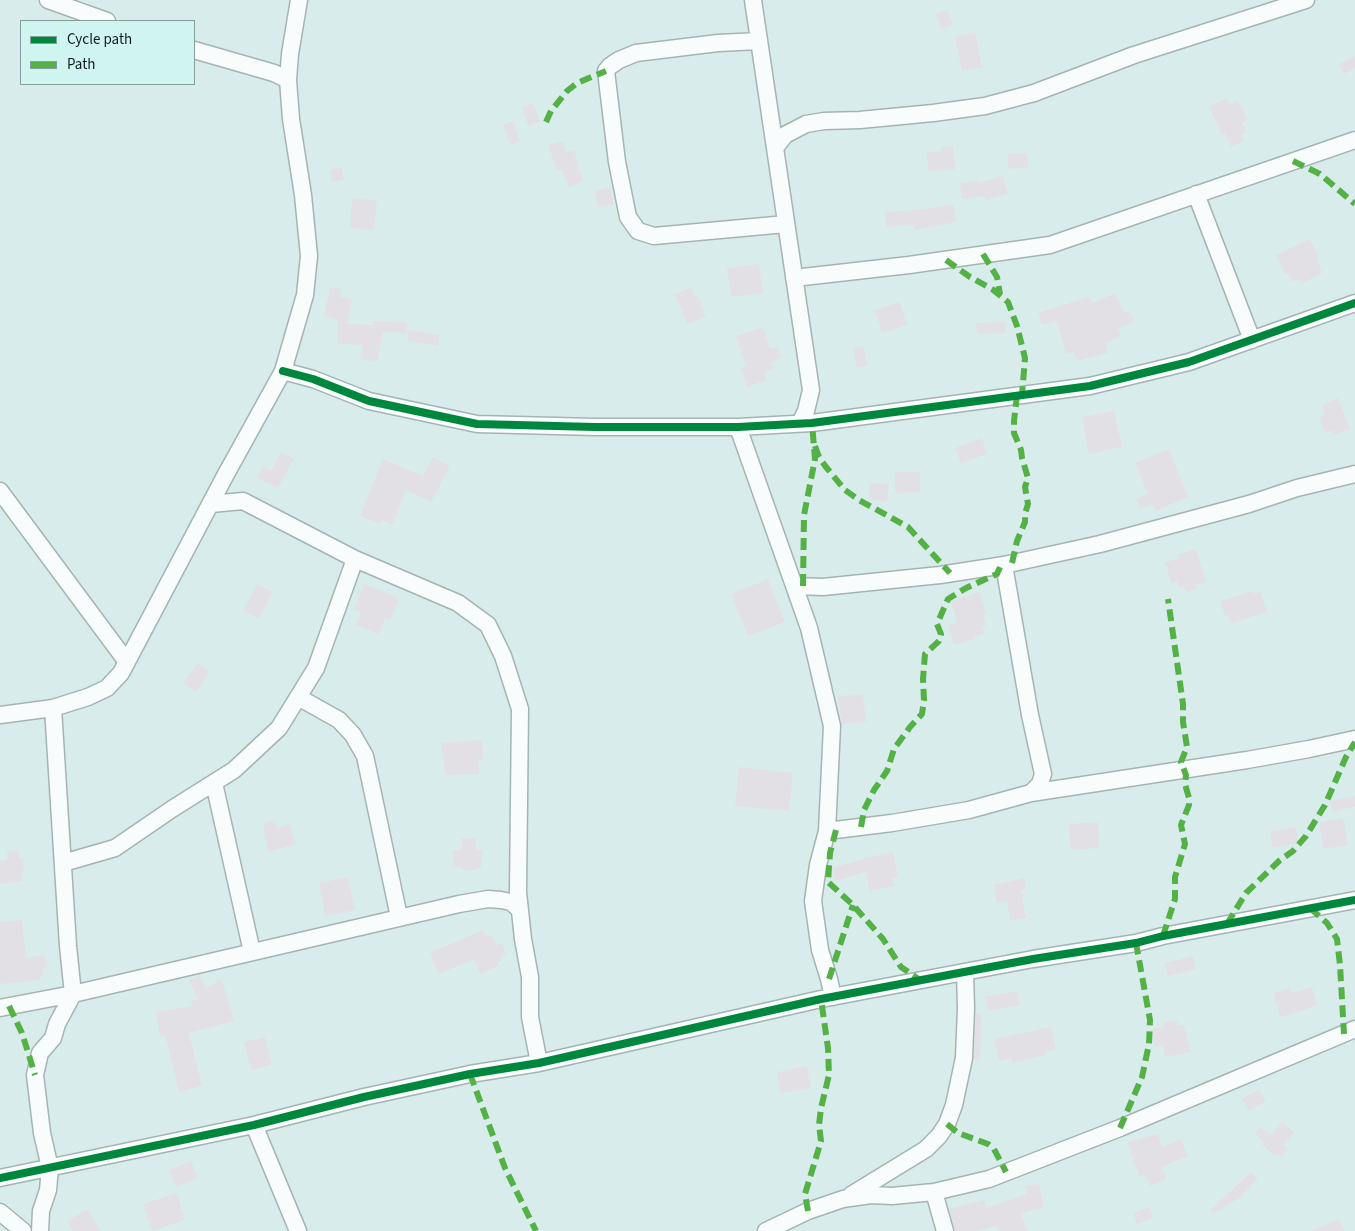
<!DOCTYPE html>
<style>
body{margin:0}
#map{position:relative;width:1355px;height:1231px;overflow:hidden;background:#d8edeb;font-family:"Source Sans 3",sans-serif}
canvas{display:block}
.legend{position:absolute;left:20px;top:20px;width:175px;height:65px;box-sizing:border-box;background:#d0f5f1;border:1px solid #839e9b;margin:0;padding:6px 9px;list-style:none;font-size:15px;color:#0f1c1b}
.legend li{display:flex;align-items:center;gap:10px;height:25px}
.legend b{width:25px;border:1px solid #839e9b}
</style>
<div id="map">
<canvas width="1355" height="1231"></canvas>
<ul class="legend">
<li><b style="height:6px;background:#00873e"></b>Cycle path</li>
<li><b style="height:6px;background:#54b145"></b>Path</li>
</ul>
</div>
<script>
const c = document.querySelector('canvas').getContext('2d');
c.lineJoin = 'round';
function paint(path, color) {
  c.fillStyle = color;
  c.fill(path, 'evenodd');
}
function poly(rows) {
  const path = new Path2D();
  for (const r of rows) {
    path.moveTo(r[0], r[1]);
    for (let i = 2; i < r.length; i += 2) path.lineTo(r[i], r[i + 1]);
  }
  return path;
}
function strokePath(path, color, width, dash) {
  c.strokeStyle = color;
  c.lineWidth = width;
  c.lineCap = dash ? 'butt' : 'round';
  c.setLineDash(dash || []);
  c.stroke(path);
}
const building = poly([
 [948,10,953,25,941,29,936,14],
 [975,33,982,67,962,71,955,37],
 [1355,56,1355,68,1344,74,1339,64],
 [1227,98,1230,104,1238,100,1247,120,1242,123,1246,132,1241,135,1244,141,1231,147,1225,133,1222,135,1209,106],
 [533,103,540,122,528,126,522,107],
 [513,121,520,141,510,145,503,125],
 [563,141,566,152,574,150,579,165,577,165,583,181,569,187,562,170,557,171,548,145],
 [953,146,955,170,928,171,927,152,941,151,941,147],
 [1027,153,1028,167,1008,169,1008,154],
 [342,168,344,180,331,182,330,169],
 [1003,176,1008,194,986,200,985,196,962,199,960,183,978,180,979,183],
 [610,187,614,204,598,207,595,191],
 [352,198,377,200,374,230,350,228],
 [953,204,957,222,914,230,914,225,886,227,885,212,918,210],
 [1310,239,1319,258,1317,259,1322,273,1301,284,1299,279,1292,282,1288,273,1285,274,1276,255],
 [759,264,763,293,731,297,727,268],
 [330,287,342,289,340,297,352,299,347,324,374,325,374,321,407,323,407,333,383,332,377,362,360,359,363,345,337,344,338,319,324,316],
 [691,288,695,298,698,296,706,317,687,324,675,294],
 [1116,293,1124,313,1130,311,1134,322,1118,328,1121,336,1106,343,1108,353,1077,361,1074,352,1066,354,1057,321,1042,325,1038,313,1089,297,1091,303],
 [900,302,907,325,882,333,875,310],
 [1006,322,1006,333,977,334,976,323],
 [763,327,770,349,778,347,781,358,771,362,774,369,764,372,767,380,747,387,741,368,746,366,736,336],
 [409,330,440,335,438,346,407,341],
 [863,346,867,365,857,368,853,349],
 [1338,398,1350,429,1334,435,1332,430,1325,433,1319,417,1325,414,1322,405],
 [1114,411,1122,447,1089,454,1082,417],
 [982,438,987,454,961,463,955,448],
 [1169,449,1188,497,1155,511,1152,504,1140,509,1136,499,1148,494,1135,463],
 [281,452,294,458,278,488,257,478,263,466,271,471],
 [433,457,450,466,431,502,406,490,392,525,382,520,381,524,360,516,383,459,423,476],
 [895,472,920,472,920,492,895,493],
 [870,483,889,484,887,501,869,500],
 [1196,549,1206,582,1196,585,1197,589,1186,592,1184,586,1179,588,1177,581,1171,583,1165,562,1178,559,1177,555],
 [768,579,785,622,748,636,731,594],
 [257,584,273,592,259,619,243,611],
 [364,584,399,598,390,620,385,618,379,634,356,625,361,612,354,609],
 [1253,591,1254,594,1261,592,1267,612,1231,623,1228,615,1225,616,1220,601],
 [980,592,986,613,983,614,986,626,982,627,984,634,973,637,974,639,954,645,948,625,957,623,951,601],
 [198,663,210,672,196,692,183,683],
 [863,694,866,722,842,724,838,696],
 [482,740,483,761,478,761,479,774,446,775,441,743],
 [739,767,793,773,789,811,735,806],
 [1355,796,1355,807,1332,812,1330,801],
 [1343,818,1348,845,1323,849,1319,822],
 [275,820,277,828,290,824,296,844,268,852,263,831,265,831,263,824],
 [1098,822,1099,848,1071,850,1069,824],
 [1296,827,1299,843,1273,848,1270,831],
 [462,838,476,838,475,850,482,850,481,868,475,868,475,870,462,870,462,867,453,867,453,850,462,850],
 [18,850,19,858,23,858,24,873,22,873,22,881,0,884,0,861,7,860,7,851],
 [893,852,898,877,892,878,894,886,870,891,866,872,835,881,832,868,864,859,863,858],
 [348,877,355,910,325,916,319,883],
 [1024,878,1026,889,1021,890,1026,918,1010,921,1007,901,997,903,994,885],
 [22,920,26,958,45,955,47,967,43,967,44,975,40,975,41,980,0,984,0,922],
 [483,930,486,937,492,935,496,945,502,943,506,954,500,957,502,961,497,963,498,966,480,974,474,959,439,974,430,953],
 [1193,956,1196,969,1168,976,1165,963],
 [199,975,206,989,220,979,224,986,234,1021,189,1033,202,1086,179,1092,165,1035,160,1036,156,1012,192,1006,191,1001,198,999,189,980],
 [1312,987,1317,1006,1280,1017,1273,993,1290,988,1292,993],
 [1017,991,1020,1005,988,1011,985,997],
 [976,1014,982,1014,980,1060,974,1059],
 [1177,1020,1178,1026,1184,1025,1191,1052,1165,1057,1163,1045,1155,1047,1152,1029,1164,1027,1163,1022],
 [1051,1027,1056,1049,1045,1052,1046,1055,1021,1061,1012,1063,1012,1058,999,1061,994,1039],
 [265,1037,272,1065,251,1070,244,1042],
 [807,1066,811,1088,780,1093,777,1072],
 [1259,1089,1266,1101,1249,1111,1242,1099],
 [1282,1122,1295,1133,1283,1145,1288,1149,1281,1157,1277,1154,1275,1156,1262,1145,1264,1142,1255,1134,1260,1127,1271,1135],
 [1158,1134,1162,1147,1181,1139,1188,1156,1162,1167,1167,1179,1150,1186,1145,1174,1139,1176,1127,1142],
 [191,1161,198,1178,176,1187,169,1170],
 [1251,1172,1258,1179,1238,1199,1213,1214,1210,1210],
 [1039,1184,1044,1208,1021,1213,1027,1231,999,1231,997,1226,976,1231,955,1231,949,1209,984,1200,986,1208,1027,1194,1026,1186],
 [177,1193,185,1220,152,1231,143,1204],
 [1150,1207,1153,1218,1137,1224,1133,1213],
 [87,1209,101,1231,73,1231,67,1221],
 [1339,1219,1345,1231,1311,1231]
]);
const minor = poly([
 [48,0,107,21],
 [753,0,811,390,806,411,800,423],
 [759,41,718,43,636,53,619,60,610,66,606,71,617,162,628,217,638,231,654,236,786,224],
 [194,50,274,73,288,80],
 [775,148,785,135,806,124,824,121,860,120,933,113,985,106,1034,93,1134,55,1306,0],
 [1196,194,1252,340],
 [794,278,909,265,1050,245,1355,140],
 [283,371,313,379,369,401,477,424,595,427,738,427,812,423,1090,386,1189,362,1355,303],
 [738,427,809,628,832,726,827,831,818,865,813,901,820,950,829,979,833,997],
 [0,491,127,662],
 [355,559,458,603,488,625,503,656,520,709,518,892,523,939,530,977,530,1017,539,1063],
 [794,586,823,587,940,575,1004,565,1100,544,1249,504,1297,488,1355,474],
 [298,697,339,720,353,735,365,756,399,917],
 [0,715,53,708,88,697,107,688,121,673,225,476,283,371,305,295,309,256,303,195,291,119,288,80,290,54,299,0],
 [214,783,252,952],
 [1031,793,1247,760,1309,749,1355,739],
 [827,831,892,823,969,810,1031,793,1040,784,1043,774,1030,715,1004,565],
 [63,863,115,848,172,809,234,770,279,728,316,668,355,559,243,501,211,504],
 [0,1008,73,994,459,904,488,899,501,900,511,902,520,910],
 [254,1125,298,1231],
 [0,1178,254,1125,364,1097,470,1074,539,1063,821,999,1033,959,1136,943,1163,936,1355,900],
 [934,1192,945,1231],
 [851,1195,926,1149,939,1136,947,1124,954,1105,964,1058,966,1008,965,972],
 [0,1212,23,1231],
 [40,1231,41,1211,48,1190,50,1168,42,1133,35,1075,40,1053,53,1038,57,1024,73,994,68,946,53,708],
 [766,1231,808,1211,843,1199,871,1195,892,1196,934,1192,989,1179,1120,1128,1355,1029]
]);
const quiet = poly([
 [546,122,551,111,567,91,577,83,606,71],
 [1293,161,1320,174,1355,204],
 [983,254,997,277,1000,294],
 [946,260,970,277,992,289,1008,302,1017,326,1025,358,1022,395],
 [815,446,819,457,826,467,845,490,859,500,908,527,950,573],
 [1012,563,1017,541,1025,522,1025,514,1028,504,1025,487,1028,478,1022,458,1021,450,1014,433,1014,421,1017,395],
 [803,586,804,515,815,459,812,423],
 [861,827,864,810,874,790,887,771,894,749,910,727,922,714,924,700,923,679,925,654,939,641,941,634,937,624,948,599,966,588,997,574,1001,565],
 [836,830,830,853,828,882,853,905,883,939,901,967,920,980],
 [1310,908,1327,923,1337,939,1340,965,1344,1034],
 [1227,924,1246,893,1279,861,1293,851,1306,836,1325,805,1346,757,1355,742],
 [1163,936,1175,899,1175,877,1185,844,1181,825,1189,805,1189,798,1185,784,1186,775,1181,762,1187,747,1183,722,1183,704,1168,599],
 [829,979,853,905],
 [9,1006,22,1033,35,1075],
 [470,1074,505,1168,536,1231],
 [947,1124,958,1133,988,1144,994,1149,1006,1172],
 [1120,1128,1142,1077,1149,1044,1150,1020,1136,943],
 [808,1211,805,1194,821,1141,819,1125,821,1108,829,1075,828,1048,821,999]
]);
const cycleway = poly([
 [283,371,313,379,369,401,477,424,595,427,738,427,812,423,1090,386,1189,362,1355,303],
 [0,1178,254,1125,364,1097,470,1074,539,1063,821,999,1033,959,1136,943,1163,936,1355,900]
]);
paint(building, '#e2e0e5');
strokePath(minor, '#a4b4b3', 19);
strokePath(minor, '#f9fcfc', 16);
strokePath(quiet, '#54b145', 6, [12, 6]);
strokePath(cycleway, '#00873e', 8);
</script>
